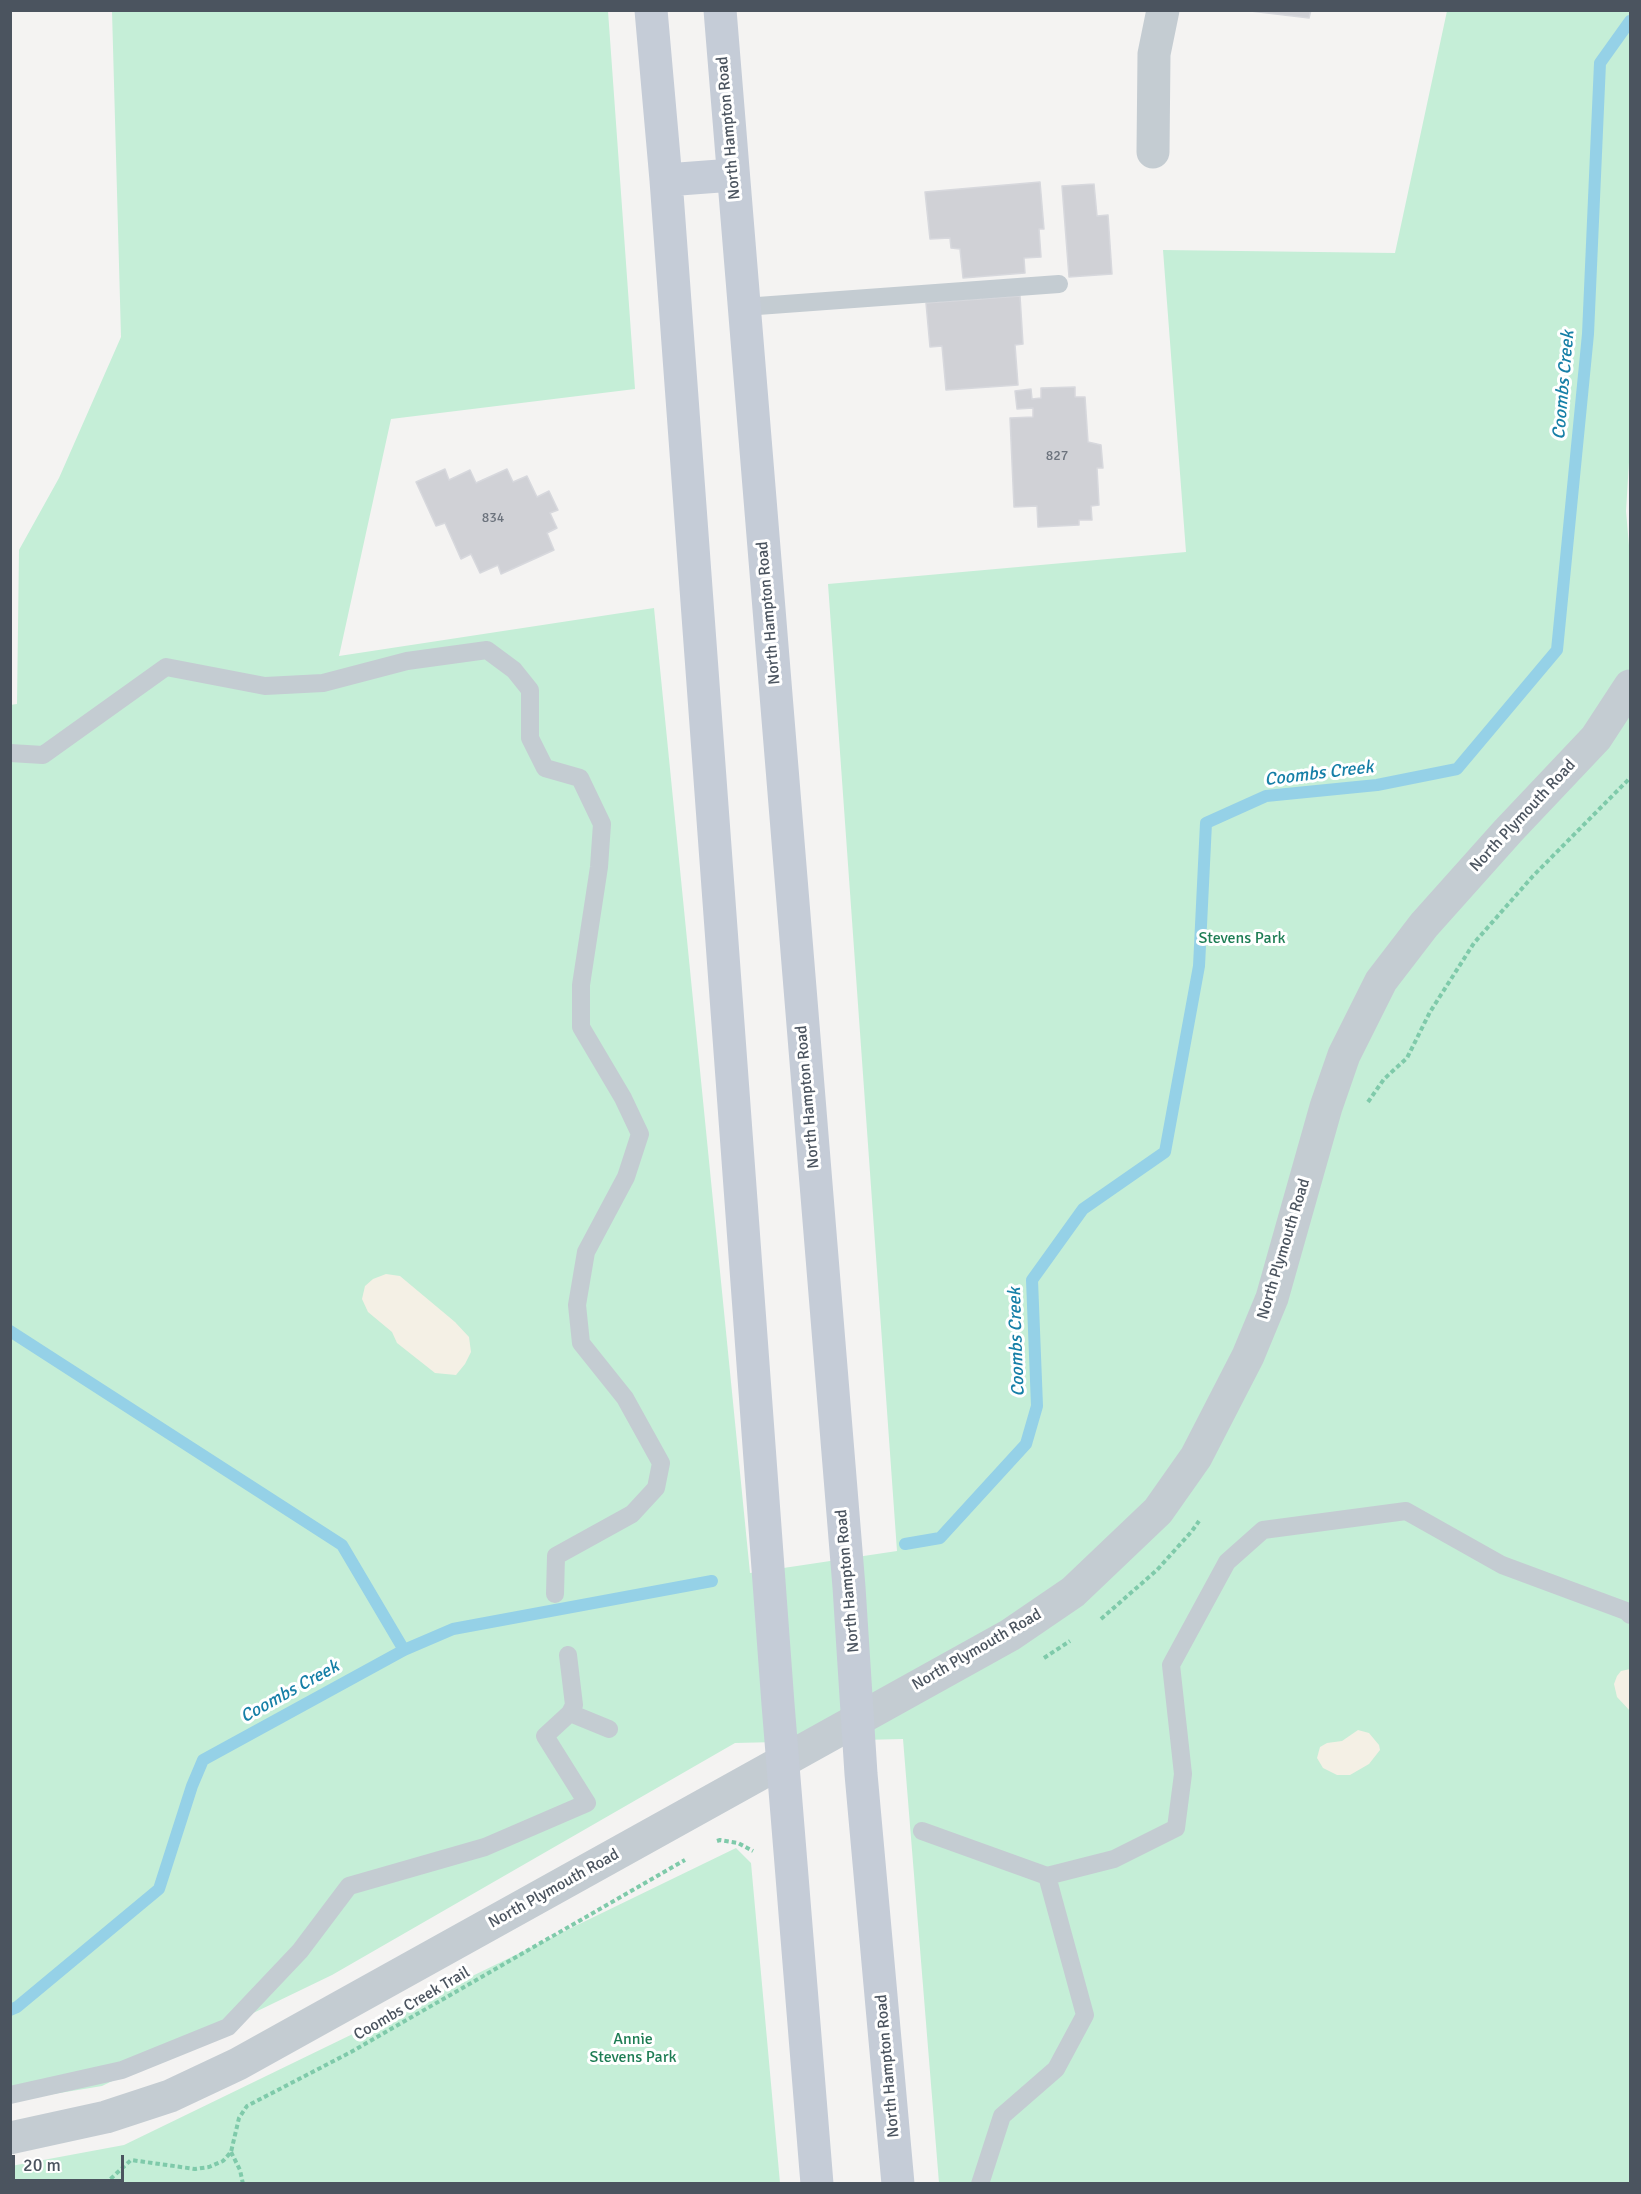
<!DOCTYPE html>
<style>
body{margin:0}
#map{position:relative;width:1641px;height:2194px;overflow:hidden;background:#f4f3f2;font-family:Signika,sans-serif}
canvas{display:block}
.frame{position:absolute;inset:0;border:12px solid #4b545f;pointer-events:none}
.scale{position:absolute;left:12px;top:2155px;width:112px;height:27px;box-sizing:border-box;border:3px solid #4b545f;border-top:0;padding-left:8px;font-size:18px;line-height:21px;white-space:nowrap;color:#4b545f;-webkit-text-stroke:4px #fff;paint-order:stroke}
</style>
<div id="map">
<canvas width="1641" height="2194"></canvas>
<div class="frame"></div>
<div class="scale">20 m</div>
</div>
<script>
const c = document.querySelector('canvas').getContext('2d');
c.lineJoin = 'round';
function paint(path, color) {
  c.fillStyle = color;
  c.fill(path, 'evenodd');
}
function poly(rows) {
  const path = new Path2D();
  for (const r of rows) {
    path.moveTo(r[0], r[1]);
    for (let i = 2; i < r.length; i += 2) path.lineTo(r[i], r[i + 1]);
  }
  return path;
}
function strokePath(path, color, width, dash) {
  c.strokeStyle = color;
  c.lineWidth = width;
  c.lineCap = dash ? 'butt' : 'round';
  c.setLineDash(dash || []);
  c.stroke(path);
}
function label(font, color, halo, rows, align = 'center') {
  c.font = font + ' Signika,sans-serif';
  c.lineWidth = 6;
  c.setLineDash([]);
  c.textBaseline = 'middle';
  c.strokeStyle = halo;
  c.fillStyle = color;
  for (const [text, x, y, turn = 0] of rows) {
    c.save();
    c.translate(x, y);
    c.rotate((+turn || 0) * Math.PI / 180);
    c.textAlign = isNaN(turn) ? turn : align;
    if (halo) c.strokeText(text, 0, 0);
    c.fillText(text, 0, 0);
    c.restore();
  }
}
const green = poly([
 [112,11,608,11,635,389,391,419,339,656,654,608,750,1573,897,1551,828,584,1186,552,1163,250,1395,253,1447,11,1630,11,1630,446,1626,511,1630,557,1630,2183,939,2183,903,1739,735,1743,332,1975,102,2086,11,2101,10,705,17,704,19,550,59,478,121,337],
 [736,1848,751,1863,780,2183,11,2183,11,2166,124,2145]
]);
const sand = poly([
 [386,1274,400,1276,455,1322,469,1337,471,1352,465,1364,456,1375,435,1373,397,1343,392,1332,368,1312,362,1299,365,1286,373,1279],
 [1630,1669,1630,1711,1617,1697,1614,1684,1617,1676,1621,1671],
 [1358,1730,1369,1733,1379,1745,1380,1750,1369,1764,1350,1775,1337,1775,1323,1768,1317,1758,1320,1747,1327,1743,1342,1741]
]);
const stream = poly([
 [10,1331,342,1545,404,1650],
 [905,1544,940,1538,1026,1444,1037,1406,1032,1280,1083,1209,1165,1152,1199,966,1206,823,1266,796,1377,785,1457,769,1557,650,1588,334,1600,63,1630,21],
 [10,2010,17,2007,159,1889,192,1786,203,1760,404,1650,453,1629,712,1581]
]);
const building = poly([
 [1242,10,1311,10,1309,18,1242,10],
 [1040,182,1044,229,1039,229,1041,257,1024,258,1025,273,963,278,960,249,951,248,950,238,930,239,925,192,1040,182],
 [1094,184,1097,216,1108,215,1112,274,1069,277,1062,186,1094,184],
 [1020,296,1023,344,1015,345,1018,385,946,390,942,346,930,347,926,303,1020,296],
 [1075,387,1075,397,1085,397,1088,442,1101,445,1103,468,1097,468,1099,505,1091,506,1092,520,1079,520,1079,525,1038,527,1037,506,1014,507,1010,418,1033,417,1033,408,1017,409,1015,391,1031,389,1032,399,1041,398,1041,388,1075,387],
 [445,469,449,480,470,470,476,483,507,469,513,482,527,476,537,497,549,491,558,510,550,513,557,528,547,533,554,550,501,574,498,565,480,573,471,554,461,559,445,523,436,526,416,482,445,469]
]);
const path = poly([
 [1368,1102,1384,1079,1407,1058,1430,1012,1474,943,1533,876,1630,778],
 [1101,1619,1157,1570,1192,1531,1199,1521],
 [1044,1658,1070,1641],
 [717,1841,720,1840,738,1843,753,1851],
 [231,2152,240,2170,243,2184],
 [105,2184,131,2160,195,2169,209,2167,223,2161,231,2152,239,2118,247,2106,351,2052,685,1860]
]);
const service = poly([
 [744,307,1059,284],
 [10,753,43,755,166,667,265,686,323,683,407,661,487,650,514,670,530,690,530,738,545,768,580,778,602,824,599,867,581,985,581,1027,623,1098,640,1134,626,1177,586,1252,577,1305,581,1343,625,1398,661,1463,656,1488,632,1514,556,1556,555,1594],
 [570,1713,609,1729],
 [922,1831,1047,1876,1114,1859,1176,1828,1183,1774,1171,1665,1227,1562,1263,1530,1406,1511,1502,1565,1626,1611,1630,1615],
 [10,2095,122,2070,228,2027,300,1951,349,1886,485,1847,587,1803,545,1736,570,1713,574,1705,568,1655],
 [980,2184,1002,2116,1056,2069,1085,2015,1047,1876]
]);
const minor = poly([
 [1153,152,1154,54,1163,10]
]);
const tertiary = poly([
 [10,2138,106,2117,170,2096,238,2064,1010,1635,1073,1592,1158,1511,1196,1457,1248,1356,1272,1298,1326,1107,1344,1055,1381,981,1424,925,1508,831,1596,738,1630,686]
]);
const secondary = poly([
 [651,10,666,180,778,1704,817,2184],
 [720,10,849,1587,861,1774,898,2184],
 [666,180,733,175]
]);
const numberNames = [
 ["827",1057,456],
 ["834",493,518]
];
const streetNames = [
 ["North Hampton Road",729,128,-95],
 ["North Hampton Road",769,613,-95],
 ["North Plymouth Road",1523,816,-47],
 ["North Hampton Road",808,1097,-95],
 ["North Plymouth Road",1284,1249,-73],
 ["North Hampton Road",848,1581,-95],
 ["North Plymouth Road",977,1650,-30],
 ["North Plymouth Road",554,1889,-29],
 ["Coombs Creek Trail",412,2004,-30],
 ["North Hampton Road",888,2066,-95]
];
const parkNames = [
 ["Stevens Park",1242,939],
 ["Annie",633,2040],
 ["Stevens Park",633,2058]
];
const waterNames = [
 ["Coombs Creek",1564,385,-85],
 ["Coombs Creek",1319,774,-7],
 ["Coombs Creek",1017,1342,-92],
 ["Coombs Creek",290,1692,-29]
];
paint(green, '#c5eed7');
paint(sand, '#f4f0e5');
strokePath(stream, '#95d1e7', 12);
paint(building, '#d0d1d6');
strokePath(building, '#d7d8dd', 1.5);
strokePath(path, '#7fcaaa', 4, [4.5, 3]);
strokePath(service, '#c4ccd2', 18);
strokePath(minor, '#c4ccd2', 33);
strokePath(tertiary, '#c4ccd2', 33);
strokePath(secondary, '#c5ccd7', 33);
label('14px', '#6c737d', null, numberNames);
label('16px', '#4b545f', '#fff', streetNames);
label('16px', '#1e7d54', '#fff', parkNames);
label('italic 18px', '#167fa7', '#fff', waterNames);
</script>
